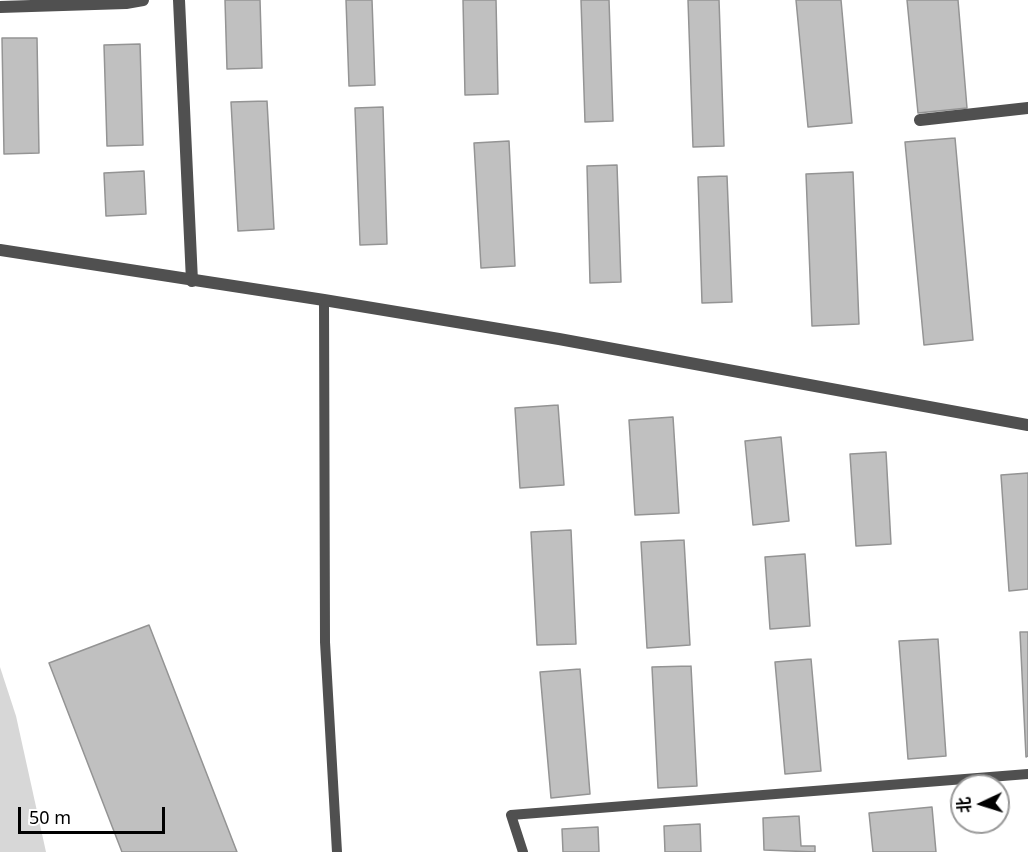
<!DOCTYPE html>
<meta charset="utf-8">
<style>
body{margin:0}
#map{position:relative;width:1028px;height:852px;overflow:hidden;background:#fff;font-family:"Noto Sans","Noto Sans SC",sans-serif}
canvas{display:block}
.north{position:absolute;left:950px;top:774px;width:60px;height:60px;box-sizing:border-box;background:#fff;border:2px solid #999;border-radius:50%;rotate:266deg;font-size:16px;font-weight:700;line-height:24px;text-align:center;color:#000}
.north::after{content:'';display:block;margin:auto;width:21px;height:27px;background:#000;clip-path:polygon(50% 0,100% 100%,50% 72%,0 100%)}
.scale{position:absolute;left:18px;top:807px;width:147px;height:27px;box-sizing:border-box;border:3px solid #000;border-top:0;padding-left:8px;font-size:18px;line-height:21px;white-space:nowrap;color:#000;-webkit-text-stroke:4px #fff;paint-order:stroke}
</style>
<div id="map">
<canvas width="1028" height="852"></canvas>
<div class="north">北</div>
<div class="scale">50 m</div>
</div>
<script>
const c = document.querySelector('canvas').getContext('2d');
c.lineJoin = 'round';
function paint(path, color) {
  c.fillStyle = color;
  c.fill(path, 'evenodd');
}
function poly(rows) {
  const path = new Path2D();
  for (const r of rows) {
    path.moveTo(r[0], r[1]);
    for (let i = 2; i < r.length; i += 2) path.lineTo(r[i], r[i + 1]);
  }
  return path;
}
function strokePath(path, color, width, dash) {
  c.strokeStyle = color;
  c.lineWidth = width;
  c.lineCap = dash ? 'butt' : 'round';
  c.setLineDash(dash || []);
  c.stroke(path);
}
const green = poly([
 [0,667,16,716,46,852,0,852]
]);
const building = poly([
 [225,0,260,0,262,68,227,69,225,0],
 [346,0,372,0,375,85,349,86,346,0],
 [463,0,496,0,498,94,465,95,463,0],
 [581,0,609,0,613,121,585,122,581,0],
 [688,0,719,0,724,146,693,147,688,0],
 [796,0,841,0,852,123,808,127,796,0],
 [907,0,958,0,967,108,918,113,907,0],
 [2,38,37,38,39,153,4,154,2,38],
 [140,44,143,145,107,146,104,45,140,44],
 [267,101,274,229,238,231,231,102,267,101],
 [383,107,387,244,360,245,355,108,383,107],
 [955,138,973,340,924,345,905,142,955,138],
 [509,141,515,266,481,268,474,143,509,141],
 [617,165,621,282,590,283,587,166,617,165],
 [144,171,146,214,106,216,104,173,144,171],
 [853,172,859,324,812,326,806,174,853,172],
 [727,176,732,302,702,303,698,177,727,176],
 [558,405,564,485,520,488,515,408,558,405],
 [673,417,679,513,635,515,629,420,673,417],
 [781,437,789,521,753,525,745,441,781,437],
 [886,452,891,544,856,546,850,454,886,452],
 [1028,473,1028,589,1009,591,1001,475,1028,473],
 [571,530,576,644,537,645,531,532,571,530],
 [684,540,690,645,647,648,641,542,684,540],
 [805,554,810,626,770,629,765,557,805,554],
 [149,625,237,852,122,852,49,663,149,625],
 [1020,632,1028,632,1028,756,1026,757,1020,632],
 [938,639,946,756,908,759,899,641,938,639],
 [811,659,821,771,785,774,775,662,811,659],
 [691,666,697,786,658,788,652,667,691,666],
 [580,669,590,794,551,798,540,672,580,669],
 [932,807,936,852,873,852,869,813,932,807],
 [799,816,801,846,815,846,815,852,764,850,763,818,799,816],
 [700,824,701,852,665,852,664,826,700,824],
 [598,827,599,852,563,852,562,829,598,827]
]);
const service = poly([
 [324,300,325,642,337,852],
 [523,852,511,815,1028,774]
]);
const minor = poly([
 [179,0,192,281],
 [0,7,126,3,143,0],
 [920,120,1028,108]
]);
const tertiary = poly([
 [0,250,324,300,559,339,1028,425]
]);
paint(green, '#d7d7d7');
paint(building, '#c0c0c0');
strokePath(building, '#949494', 1.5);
strokePath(service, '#505050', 10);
strokePath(minor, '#505050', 12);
strokePath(tertiary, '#505050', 12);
</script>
